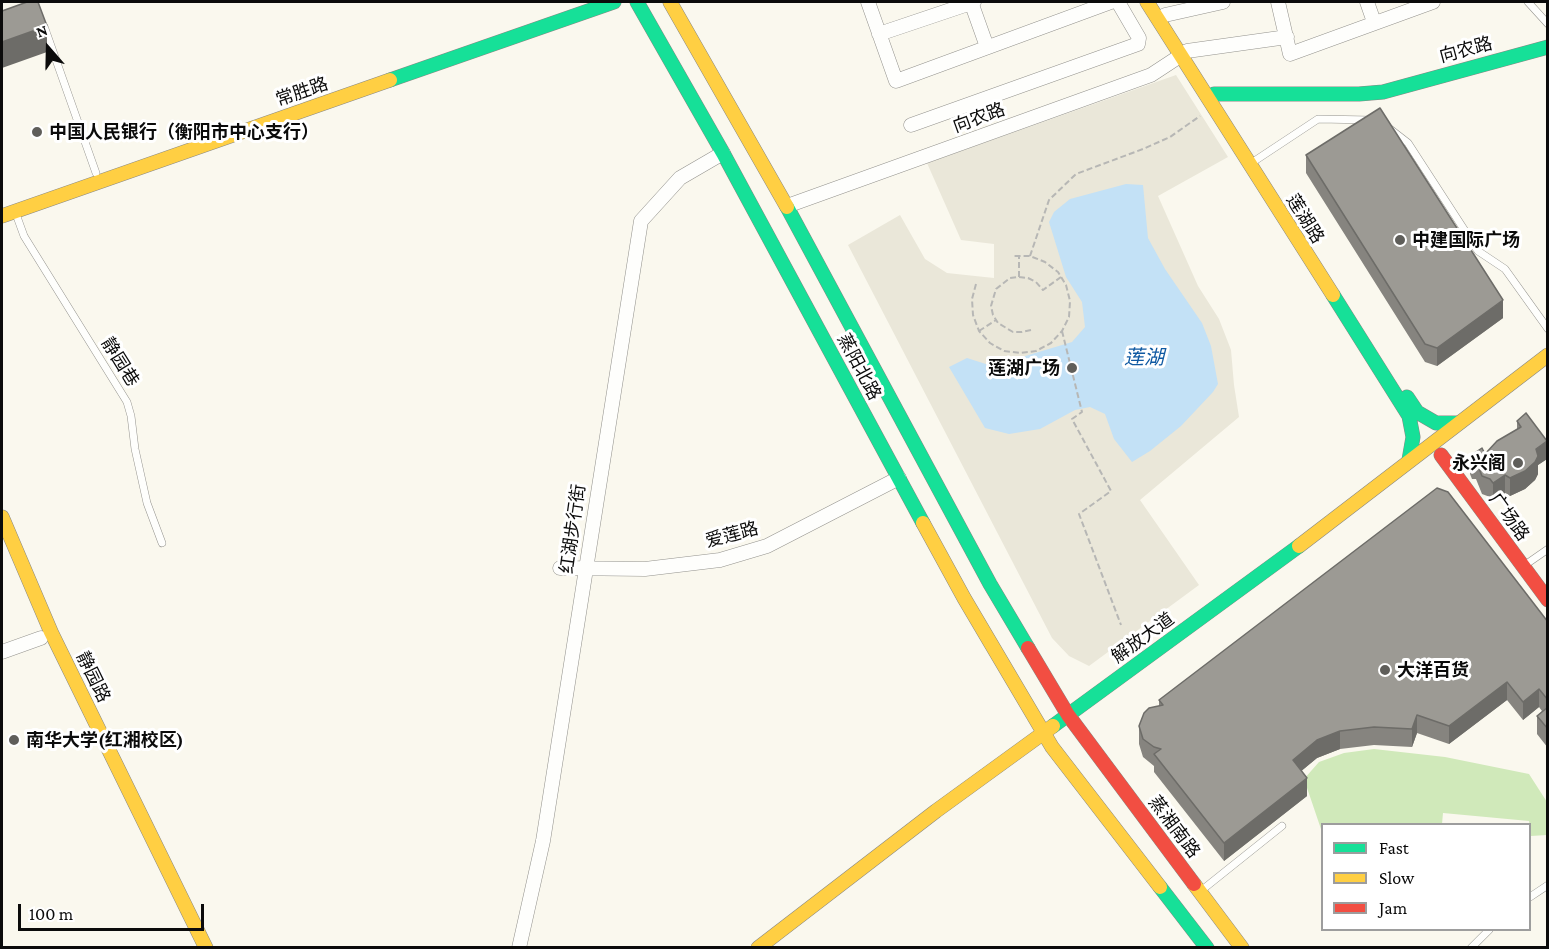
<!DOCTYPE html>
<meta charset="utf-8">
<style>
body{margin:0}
#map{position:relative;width:1549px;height:949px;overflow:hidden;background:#faf8ee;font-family:"Crimson Pro",serif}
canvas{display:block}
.frame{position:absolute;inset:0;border:3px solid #0b0b0b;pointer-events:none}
.legend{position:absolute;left:1321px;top:823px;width:210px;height:108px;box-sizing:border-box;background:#fff;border:2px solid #9d9d9d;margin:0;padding:8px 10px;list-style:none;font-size:18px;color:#0b0b0b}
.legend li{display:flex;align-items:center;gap:12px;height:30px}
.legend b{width:30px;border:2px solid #9d9d9d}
.north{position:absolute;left:18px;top:18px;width:60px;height:60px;-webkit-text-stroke:4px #fff;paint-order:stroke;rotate:340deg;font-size:16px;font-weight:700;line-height:24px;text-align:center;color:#0b0b0b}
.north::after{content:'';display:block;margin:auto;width:21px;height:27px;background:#0b0b0b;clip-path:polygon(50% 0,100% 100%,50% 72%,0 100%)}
.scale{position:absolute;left:18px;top:904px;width:186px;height:27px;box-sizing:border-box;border:3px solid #0b0b0b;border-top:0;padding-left:8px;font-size:18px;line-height:21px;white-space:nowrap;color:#0b0b0b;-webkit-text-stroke:4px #fff;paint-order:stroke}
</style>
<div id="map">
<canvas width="1549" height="949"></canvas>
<div class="frame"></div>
<ul class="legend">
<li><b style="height:8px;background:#16e098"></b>Fast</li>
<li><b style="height:8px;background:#ffcf43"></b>Slow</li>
<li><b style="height:8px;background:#f24e42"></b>Jam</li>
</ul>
<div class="north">N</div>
<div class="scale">100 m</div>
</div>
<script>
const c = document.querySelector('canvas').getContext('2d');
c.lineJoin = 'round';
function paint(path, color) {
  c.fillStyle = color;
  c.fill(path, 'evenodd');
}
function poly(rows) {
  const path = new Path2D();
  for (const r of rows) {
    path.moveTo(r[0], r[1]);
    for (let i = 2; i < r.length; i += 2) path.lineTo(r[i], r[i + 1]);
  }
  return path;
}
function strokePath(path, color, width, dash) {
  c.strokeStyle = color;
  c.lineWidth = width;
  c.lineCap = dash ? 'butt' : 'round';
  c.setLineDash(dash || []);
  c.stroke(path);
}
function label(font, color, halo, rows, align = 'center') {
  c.font = font + ' "Crimson Pro","Noto Sans SC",serif';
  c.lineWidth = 6;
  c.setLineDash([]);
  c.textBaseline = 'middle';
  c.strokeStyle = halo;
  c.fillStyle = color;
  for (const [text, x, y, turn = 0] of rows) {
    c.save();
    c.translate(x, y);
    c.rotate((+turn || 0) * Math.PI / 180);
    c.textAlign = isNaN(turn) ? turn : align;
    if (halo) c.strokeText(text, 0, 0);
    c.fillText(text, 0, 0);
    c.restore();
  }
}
const forest = poly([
 [1374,749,1445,757,1529,774,1547,802,1547,835,1531,836,1529,821,1443,813,1442,824,1322,824,1322,832,1304,779,1319,762,1344,753]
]);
const plaza = poly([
 [1176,75,1228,157,1158,196,1198,286,1219,319,1231,350,1234,385,1239,417,1140,500,1199,585,1089,666,1069,656,1052,638,848,245,900,215,925,259,947,273,994,278,994,244,961,240,927,163]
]);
const water = poly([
 [1126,184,1143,185,1148,238,1165,269,1202,323,1211,346,1218,384,1213,392,1181,426,1150,451,1132,462,1114,439,1105,414,1090,407,1075,410,1040,429,1009,434,985,428,949,367,967,358,992,366,1072,342,1085,327,1082,302,1066,277,1049,222,1054,212,1070,199]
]);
const path = poly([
 [1030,256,1049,200,1076,174,1143,149,1170,137,1200,116],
 [1019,277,1019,256],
 [976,284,972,299,973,315,979,331,990,343,1004,351,1020,353,1036,351,1051,343,1062,331,1069,317,1070,301,1066,285,1058,272,1045,262,1030,256,1014,256],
 [1031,330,1022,332,1013,332,998,323,993,315,991,306,996,289,1010,278,1019,277,1028,278,1036,282,1043,290,1061,277],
 [979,331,996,320],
 [1062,331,1082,412,1072,419,1111,491,1079,514,1121,625]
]);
const lane = poly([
 [1528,2,1548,24],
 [44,26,96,173],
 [1390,129,1408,143,1478,251,1505,269,1548,329],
 [1256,160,1318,119,1371,120],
 [16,214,24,236,127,402,131,416,135,449,147,503,162,543],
 [1525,565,1548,549],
 [1202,890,1282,826],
 [1530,897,1548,885],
 [1471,948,1489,930]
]);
const street = poly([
 [868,2,896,81,1111,2],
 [971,2,987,47],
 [1278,2,1290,54,1433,2],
 [1367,2,1374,22],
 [1165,15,1223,2],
 [879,34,974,2],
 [1187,51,1287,37],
 [911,125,1138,44,1139,38,1118,2],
 [787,206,1151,75,1180,56],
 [560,568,645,569,720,560,767,546,899,478],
 [2,652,41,638],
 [519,948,543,841,641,221,680,178,723,153]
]);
const fast = poly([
 [637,2,723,153,923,523],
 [390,80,614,2],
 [1214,94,1359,94,1383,92,1548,47],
 [787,207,990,584,1028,648],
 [1333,295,1409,416,1413,437,1409,460],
 [1407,397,1417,412,1436,423,1459,423],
 [1053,726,1299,546],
 [1160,887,1207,948]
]);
const slow = poly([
 [670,2,787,207],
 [1147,2,1333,295],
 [2,216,390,80],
 [2,517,51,632,206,948],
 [923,523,964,598,1052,747,1160,887],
 [1299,546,1548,355],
 [1194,884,1242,948],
 [758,948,936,811,1053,726]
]);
const jam = poly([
 [1441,455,1548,600],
 [1028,648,1068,715,1194,884]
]);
const wall = poly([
 [1306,155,1503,318,1437,366,1425,362,1306,173],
 [1517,421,1547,459,1538,465,1538,474,1535,480,1525,489,1510,496,1505,493,1493,501,1490,497,1482,494,1476,479,1472,479,1470,474,1470,456,1485,454,1517,429],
 [1548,622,1548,748,1537,734,1537,716,1542,711,1539,707,1523,720,1507,700,1449,744,1417,733,1412,747,1374,745,1340,749,1317,758,1301,771,1307,796,1224,861,1154,772,1154,766,1143,757,1139,744,1139,726,1159,706,1159,700]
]);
const shadedWall = poly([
 [47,26,47,52,2,68,2,42],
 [1503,300,1503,318,1437,366,1437,348],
 [1547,441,1547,459,1538,465,1538,474,1535,480,1525,489,1510,496,1510,478,1536,449],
 [1505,475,1505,493,1493,501,1493,483],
 [1507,682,1507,700,1449,744,1449,726],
 [1539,689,1539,707,1523,720,1523,702],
 [1417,715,1417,733,1412,747,1412,729],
 [1340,731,1340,749,1317,758,1293,778,1293,760,1317,740],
 [1307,778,1307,796,1224,861,1224,843]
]);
const building = poly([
 [27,2,38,2,47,26,2,42,2,11,27,2],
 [1380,108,1503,300,1437,348,1425,344,1306,155,1380,108],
 [1526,413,1547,441,1536,449,1538,456,1535,462,1525,471,1510,478,1505,475,1493,483,1490,479,1482,476,1476,461,1472,461,1470,456,1482,448,1485,454,1497,441,1521,427,1517,421,1526,413],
 [1437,488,1448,492,1548,622,1548,700,1539,689,1523,702,1507,682,1449,726,1417,715,1412,729,1374,727,1340,731,1317,740,1293,760,1307,778,1224,843,1154,754,1161,749,1154,747,1143,739,1139,726,1144,713,1149,708,1163,705,1159,700,1437,488],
 [1548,707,1548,729,1537,716,1548,707]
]);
const markers = [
 [37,132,6,"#5f5e5a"],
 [1400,240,6,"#5f5e5a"],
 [1072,368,6,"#5f5e5a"],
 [1518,463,6,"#5f5e5a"],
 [1385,670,6,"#5f5e5a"],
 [14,740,6,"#5f5e5a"]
];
const streetNames = [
 ["向农路",1466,50,-15],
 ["常胜路",302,92,-19],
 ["向农路",979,118,-20],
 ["莲湖路",1305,219,58],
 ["静园巷",120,362,58],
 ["蒸阳北路",859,367,62],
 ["广场路",1509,517,54],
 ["红湖步行街",573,529,-82],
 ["爱莲路",732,535,-15],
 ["解放大道",1143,638,-36],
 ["静园路",93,677,64],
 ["蒸湘南路",1174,827,53]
];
const poiNames = [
 ["中国人民银行（衡阳市中心支行）",49,132],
 ["中建国际广场",1412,240],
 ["莲湖广场",1060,368,"right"],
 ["永兴阁",1506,463,"right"],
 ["大洋百货",1397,670],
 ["南华大学(红湘校区)",26,740]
];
const waterNames = [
 ["莲湖",1144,358]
];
paint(forest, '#d0e9ba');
paint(plaza, '#eae7d9');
paint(water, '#c3e1f6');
strokePath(lane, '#93928d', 8);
strokePath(street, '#93928d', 15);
strokePath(fast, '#898884', 15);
strokePath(slow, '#898884', 15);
strokePath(jam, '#898884', 15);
strokePath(path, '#b7b7b5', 2, [6, 3]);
strokePath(lane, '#fefefc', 7);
strokePath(street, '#fefefc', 14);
strokePath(fast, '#16e098', 14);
strokePath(slow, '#ffcf43', 14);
strokePath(jam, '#f24e42', 14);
paint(wall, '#86847f');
paint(shadedWall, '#6d6c68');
paint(building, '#9c9a94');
strokePath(building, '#6d6c68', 1.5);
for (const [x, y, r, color] of markers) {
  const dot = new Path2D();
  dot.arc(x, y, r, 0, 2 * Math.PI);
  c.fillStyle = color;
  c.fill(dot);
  strokePath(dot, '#fff', 2);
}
label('18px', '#0b0b0b', '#fff', streetNames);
label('bold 18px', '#0b0b0b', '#fff', poiNames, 'left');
label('italic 20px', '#0f59a2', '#fff', waterNames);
</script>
